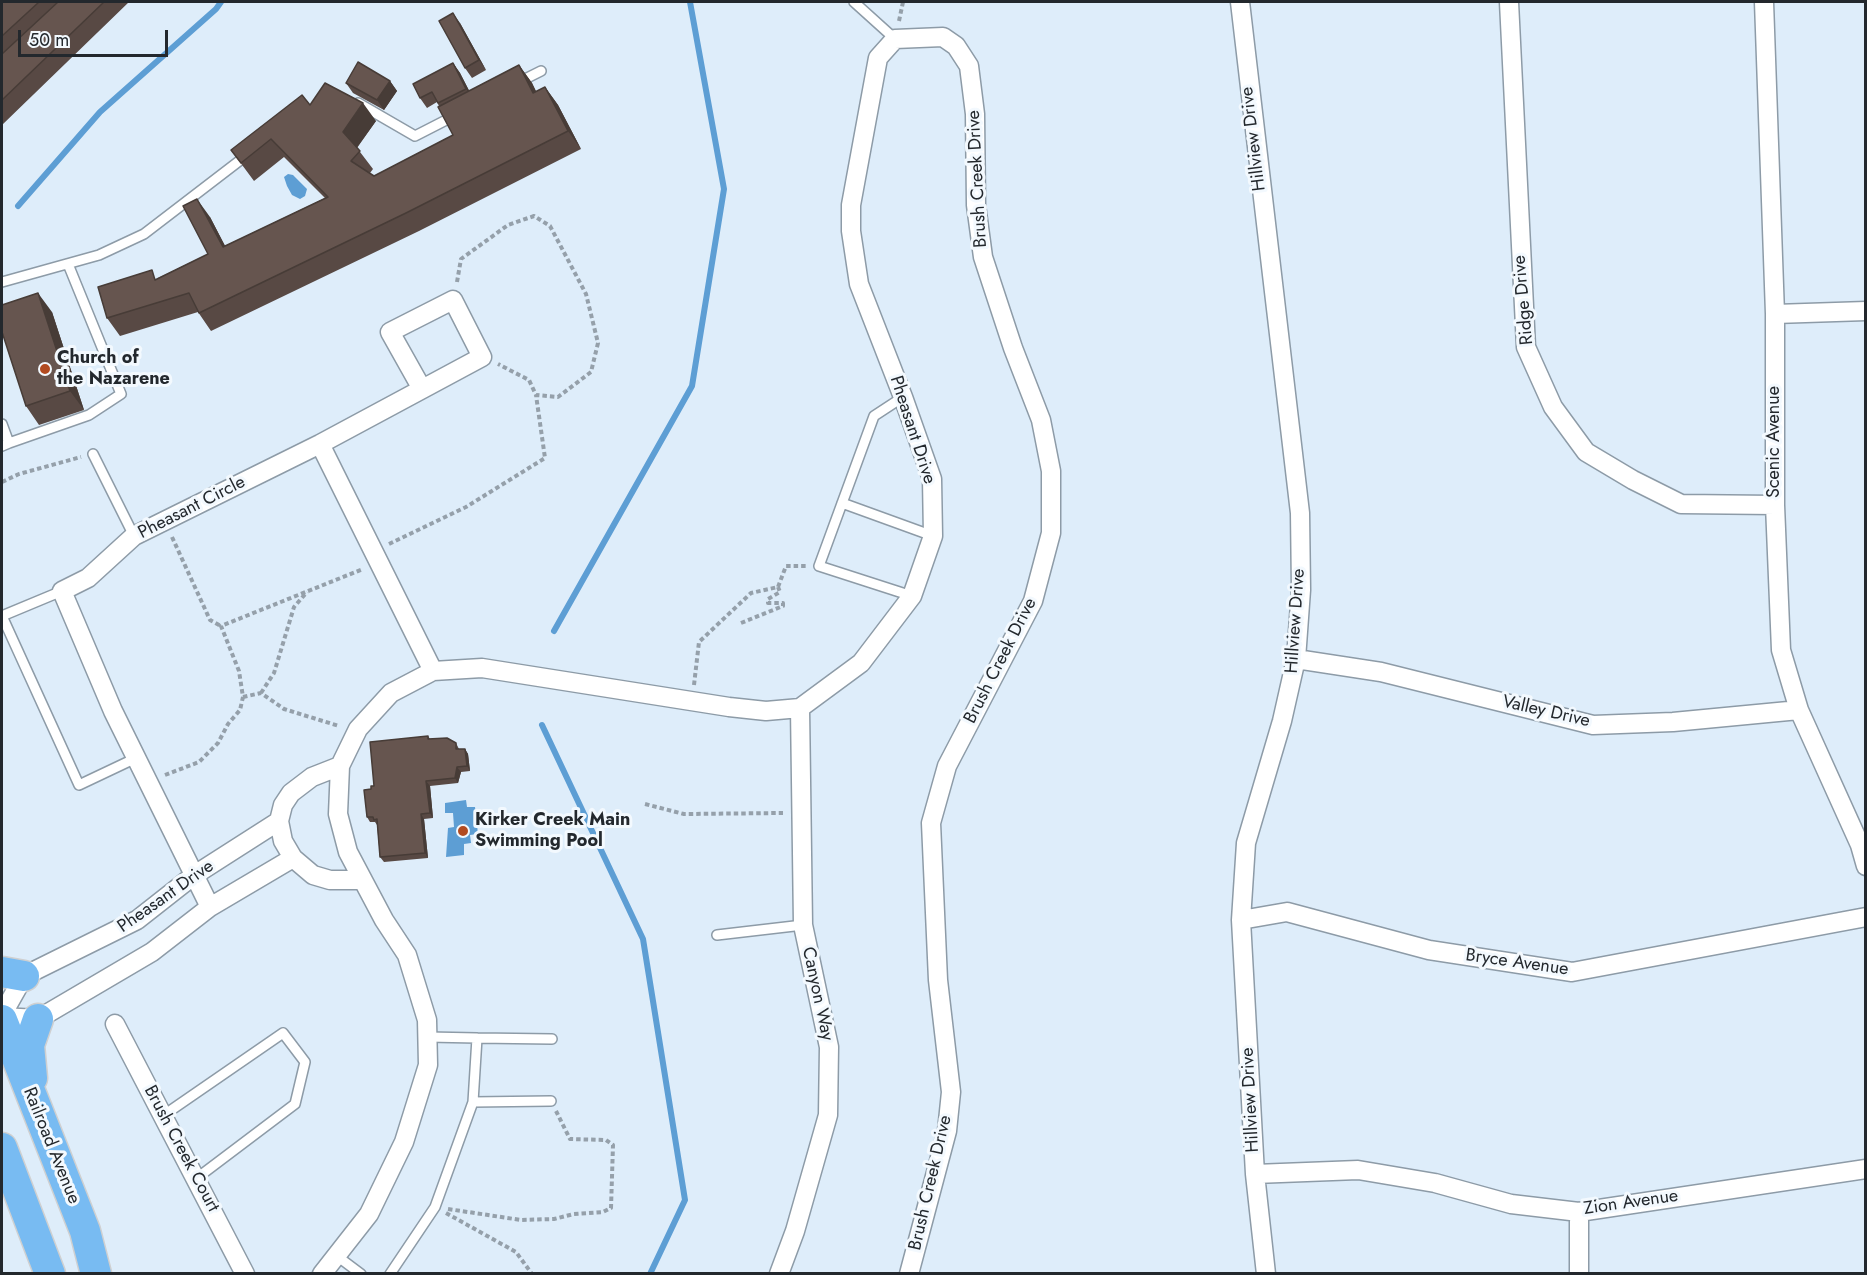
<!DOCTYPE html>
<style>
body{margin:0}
#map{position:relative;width:1867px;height:1275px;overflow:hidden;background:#deedfa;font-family:Jost,sans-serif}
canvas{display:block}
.frame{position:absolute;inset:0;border:3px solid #23282d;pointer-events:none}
.scale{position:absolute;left:18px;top:30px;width:150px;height:27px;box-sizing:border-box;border:3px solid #23282d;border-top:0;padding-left:8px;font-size:18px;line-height:21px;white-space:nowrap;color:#23282d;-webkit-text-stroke:4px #f3f9fe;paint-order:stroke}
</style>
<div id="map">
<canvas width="1867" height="1275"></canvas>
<div class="frame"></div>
<div class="scale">50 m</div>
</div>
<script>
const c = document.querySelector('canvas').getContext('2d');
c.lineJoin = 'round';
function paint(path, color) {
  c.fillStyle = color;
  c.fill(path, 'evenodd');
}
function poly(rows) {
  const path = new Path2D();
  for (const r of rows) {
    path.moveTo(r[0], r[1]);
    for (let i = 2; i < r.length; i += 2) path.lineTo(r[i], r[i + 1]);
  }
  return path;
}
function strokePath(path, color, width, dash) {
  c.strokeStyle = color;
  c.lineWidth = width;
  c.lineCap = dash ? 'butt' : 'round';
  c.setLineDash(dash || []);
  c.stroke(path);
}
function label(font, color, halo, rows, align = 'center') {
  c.font = font + ' Jost,sans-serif';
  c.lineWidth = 6;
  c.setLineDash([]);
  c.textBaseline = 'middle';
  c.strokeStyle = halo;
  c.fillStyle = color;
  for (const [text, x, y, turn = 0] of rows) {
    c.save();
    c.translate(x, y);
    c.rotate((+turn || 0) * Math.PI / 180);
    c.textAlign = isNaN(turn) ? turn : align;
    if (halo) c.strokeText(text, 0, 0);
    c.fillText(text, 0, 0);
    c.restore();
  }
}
const water = poly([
 [288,174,293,175,307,189,305,196,300,199,292,195,287,186,284,177],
 [466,800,467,807,475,807,478,834,470,835,471,843,464,844,464,855,446,857,448,828,454,827,453,813,445,813,445,803]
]);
const stream = poly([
 [18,206,100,112,216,9,221,2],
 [554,631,692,386,724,189,690,2],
 [542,725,643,939,685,1200,650,1274]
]);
const path = poly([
 [899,21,903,2],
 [457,282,461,259,508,225,534,216,550,226,586,294,598,343,591,372,558,397,536,395,529,380,498,364],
 [2,482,19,474,81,457],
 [172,537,210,620,221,626],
 [389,544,466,507,545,458,536,395],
 [741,623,783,606,783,603,768,603,768,599,780,592,778,587],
 [694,685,699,642,751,593,778,587,786,566,806,566],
 [261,693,274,673,294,607,307,592],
 [243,697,261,693,284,709,339,726],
 [165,775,199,762,218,743,228,724,240,710,243,697,239,671,221,626,363,569],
 [645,804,684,814,783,813],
 [448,1209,521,1220,554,1219,574,1214,603,1212,611,1208,613,1145,606,1140,570,1139,556,1111],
 [446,1213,516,1252,532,1274]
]);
const service = poly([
 [854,2,895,39],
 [519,82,541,71],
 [358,103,415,136,456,115],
 [2,282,99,255,144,234,247,155],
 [903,397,874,416,819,566,912,596],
 [2,424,9,443,2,446],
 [9,443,89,415,121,394,68,264],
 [93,454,134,536],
 [842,503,933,536],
 [62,591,2,616,79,785,136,758],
 [717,935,803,925],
 [477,1038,552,1039],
 [473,1102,551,1101],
 [164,1115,283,1033,305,1062,295,1104,197,1178],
 [337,1256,361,1274],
 [390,1274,435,1207,473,1102,477,1038,428,1037]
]);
const minor = poly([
 [1240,2,1300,513,1301,590,1296,659,1282,721,1246,843,1241,920,1255,1174,1266,1274],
 [1509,2,1526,347,1553,407,1586,452,1633,480,1681,504,1775,505],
 [1764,2,1775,314,1775,505,1781,650,1799,710,1860,845,1866,866],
 [1775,314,1866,311],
 [320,444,433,671],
 [1296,659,1381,672,1593,725,1673,722,1799,710],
 [340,766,312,777,291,793,283,805,279,821,283,841,293,858,313,875,330,880,362,880],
 [210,907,113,711,62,591,88,578,134,536,320,444,482,357,453,300,390,332,422,389],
 [1241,920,1287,912,1429,950,1572,972,1866,917],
 [2,1015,24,976,137,920,193,876,279,821],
 [2,1017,38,1019,152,952,210,907,293,858],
 [115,1024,245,1274],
 [1255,1174,1358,1170,1435,1183,1511,1204,1579,1212,1866,1169],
 [322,1274,369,1214,404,1142,428,1065,427,1020,407,955,384,920,348,852,338,814,340,766,358,729,391,693,433,671,482,668,729,707,766,711,800,708,861,663,912,596,933,536,932,479,903,397,859,284,851,231,851,205,878,58,895,39,943,37,956,46,969,66,975,114,976,205,983,257,1013,348,1041,420,1051,471,1051,533,1033,601,947,766,931,823,938,980,951,1092,947,1131,909,1274],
 [779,1274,795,1231,828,1115,829,1047,803,925,800,708],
 [1579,1274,1579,1212]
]);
const trunk = poly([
 [2,972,24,976],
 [2,1020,85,1231,96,1274],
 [32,1078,29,1045,38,1019],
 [2,1148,50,1274]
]);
const wall = poly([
 [2,2,129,2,2,125],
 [460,23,486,70,472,78,465,68],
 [453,63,460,73,469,91,519,65,532,83,536,92,545,87,558,105,581,149,419,231,211,331,198,312,120,336,107,318,158,278,208,254,210,217,225,246,325,198,284,157,254,181,231,150,310,105,376,121,357,148,373,169,370,173,374,176,453,135,437,102,427,108,420,98],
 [390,81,397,91,384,110,353,93,346,83],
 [52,312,84,410,39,425,26,406],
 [428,736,430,739,456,743,459,749,465,749,468,754,470,771,461,772,458,783,430,786,433,818,424,819,428,858,384,862,380,857,377,825,375,822,370,822,367,817,371,789]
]);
const shadedWall = poly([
 [453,13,460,23,486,70,479,60],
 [453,63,460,73,473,98,466,89],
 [519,65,532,83,546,111,533,93],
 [390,81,397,91,384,110,377,100],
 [545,87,558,105,581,149,568,131],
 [363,103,376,121,355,150,343,132],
 [197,199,210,217,235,265,223,247],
 [38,293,52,312,84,410,70,391],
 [465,749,468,754,470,771,467,766],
 [457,767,461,772,458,783,455,778],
 [426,781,430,786,433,818,430,813],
 [421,814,424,819,428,858,425,853]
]);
const building = poly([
 [2,2,39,2,2,36,2,2],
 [58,2,104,2,2,100,2,54,58,2],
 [453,13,479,60,465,68,439,21,453,13],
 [358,62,390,81,377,100,346,83,358,62],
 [453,63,466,89,438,103,432,92,420,98,413,84,453,63],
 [519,65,533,93,545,87,568,131,406,213,199,313,189,293,107,318,98,287,152,270,155,280,208,254,183,206,197,199,223,247,328,197,271,139,241,163,231,150,302,95,310,105,325,83,363,103,343,132,360,151,351,161,374,176,453,135,438,107,519,65],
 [38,293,70,391,26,406,2,332,2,305,38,293],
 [428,736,428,739,447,738,456,743,456,749,465,749,467,766,457,767,455,778,426,781,430,813,421,814,425,853,380,857,377,819,374,820,373,817,367,817,364,790,371,789,371,786,374,786,370,742,428,736]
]);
const markers = [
 [45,369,6,"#b24b21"],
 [463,831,6,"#b24b21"]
];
const streetNames = [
 ["Hillview Drive",1254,139,-97],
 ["Brush Creek Drive",978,179,-93],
 ["Ridge Drive",1524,300,-95],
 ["Pheasant Drive",912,430,72],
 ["Scenic Avenue",1775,442,-90],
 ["Pheasant Circle",192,508,-27],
 ["Hillview Drive",1296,621,-86],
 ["Brush Creek Drive",1001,661,-63],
 ["Valley Drive",1546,712,13],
 ["Pheasant Drive",166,897,-35],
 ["Bryce Avenue",1517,963,8],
 ["Canyon Way",817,994,78],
 ["Hillview Drive",1251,1100,-93],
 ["Railroad Avenue",51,1146,68],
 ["Brush Creek Court",181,1149,62],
 ["Brush Creek Drive",931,1183,-77],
 ["Zion Avenue",1631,1203,-8]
];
const poiNames = [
 ["Church of",57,359],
 ["the Nazarene",57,380],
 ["Kirker Creek Main",475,821],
 ["Swimming Pool",475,842]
];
paint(water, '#5d9ed4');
strokePath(stream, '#5d9ed4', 6);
strokePath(service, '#8d9ba7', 12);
strokePath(minor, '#8d9ba7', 21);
strokePath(trunk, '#cfd0d1', 33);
strokePath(path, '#95a0aa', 4, [4.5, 3]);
strokePath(service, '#fff', 9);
strokePath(minor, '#fff', 18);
strokePath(trunk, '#78bbf2', 30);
paint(wall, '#584944');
paint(shadedWall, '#473c37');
paint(building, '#66554f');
strokePath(building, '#473c37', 1.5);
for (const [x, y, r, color] of markers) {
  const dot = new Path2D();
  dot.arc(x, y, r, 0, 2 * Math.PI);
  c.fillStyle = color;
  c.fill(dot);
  strokePath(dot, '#f3f9fe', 2);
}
label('18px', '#23282d', '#f3f9fe', streetNames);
label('bold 18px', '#23282d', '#f3f9fe', poiNames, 'left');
</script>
